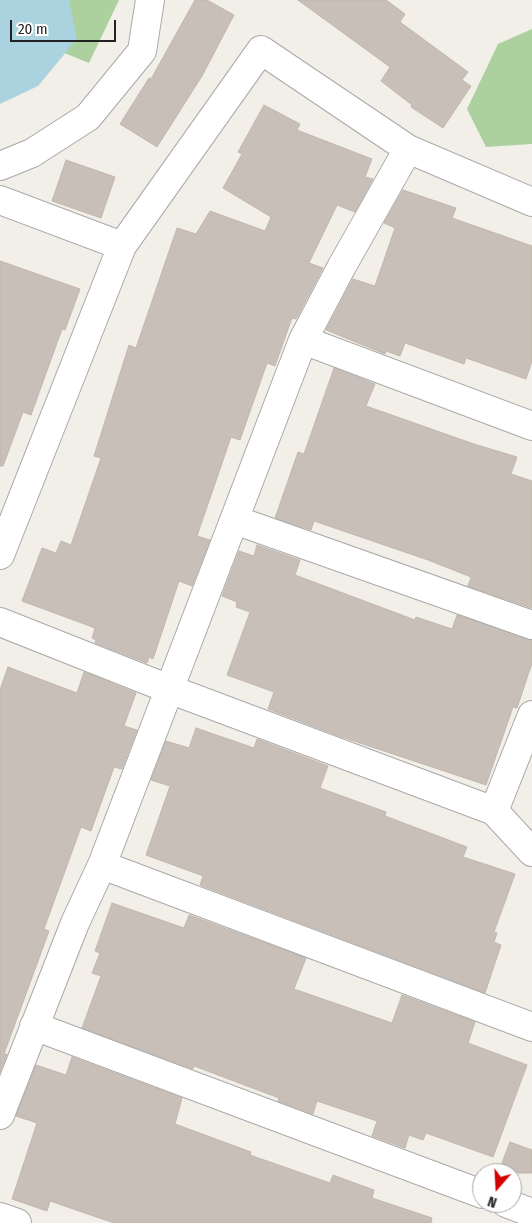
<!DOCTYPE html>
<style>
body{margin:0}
#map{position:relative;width:532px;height:1223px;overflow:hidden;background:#f2efe9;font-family:"Fira Sans Condensed",sans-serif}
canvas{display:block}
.north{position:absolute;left:472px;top:1163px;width:50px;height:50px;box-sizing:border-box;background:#fff;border:1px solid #a7a7a7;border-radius:50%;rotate:199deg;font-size:14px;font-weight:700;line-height:20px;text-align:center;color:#222}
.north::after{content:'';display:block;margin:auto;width:18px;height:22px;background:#d40000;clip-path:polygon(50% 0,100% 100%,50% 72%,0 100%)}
.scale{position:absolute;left:10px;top:20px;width:106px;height:22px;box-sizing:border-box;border:2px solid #222;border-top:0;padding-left:6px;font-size:15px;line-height:18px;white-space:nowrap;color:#222;-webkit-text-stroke:4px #fff;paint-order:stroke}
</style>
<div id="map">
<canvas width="532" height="1223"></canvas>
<div class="north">N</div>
<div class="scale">20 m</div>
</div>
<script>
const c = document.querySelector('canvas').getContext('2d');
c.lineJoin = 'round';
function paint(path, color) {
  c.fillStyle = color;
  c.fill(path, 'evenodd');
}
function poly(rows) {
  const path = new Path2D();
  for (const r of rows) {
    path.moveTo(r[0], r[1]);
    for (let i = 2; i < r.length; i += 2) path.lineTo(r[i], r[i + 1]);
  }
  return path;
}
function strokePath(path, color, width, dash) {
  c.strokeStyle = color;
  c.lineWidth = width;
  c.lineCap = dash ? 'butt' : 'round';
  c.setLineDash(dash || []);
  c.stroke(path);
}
const forest = poly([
 [24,0,119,0,89,63,42,44],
 [532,29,532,144,486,147,467,109,498,44]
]);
const water = poly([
 [0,0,69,0,77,39,38,86,0,104]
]);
const building = poly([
 [195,0,207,0,234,15,202,76,157,147,120,124,149,78,151,79,195,0],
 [298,0,386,0,405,14,400,22,468,72,462,80,471,86,443,128,411,107,412,105,381,81,390,67,298,0],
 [264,105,300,124,297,130,372,159,365,177,373,179,355,212,337,205,309,263,323,268,296,319,292,318,275,366,267,363,240,440,231,437,197,536,210,540,192,586,179,581,153,659,149,657,147,663,95,643,96,640,92,638,95,628,22,601,42,548,56,553,61,541,71,545,101,458,94,456,129,345,136,348,177,228,196,234,210,211,265,231,271,217,223,188,242,154,238,152,264,105],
 [66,160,115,177,101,218,52,201,66,160],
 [403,190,456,208,452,218,532,246,532,361,526,379,466,358,464,364,405,343,400,356,386,351,385,354,326,330,353,279,375,286,395,228,384,223,403,190],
 [0,261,80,289,65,330,62,329,31,415,23,412,3,466,0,466,0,261],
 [334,368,375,384,366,406,474,444,517,457,511,474,532,481,532,608,468,586,471,577,428,560,314,521,311,530,275,518,298,452,304,454,334,368],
 [257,545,300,560,295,575,415,620,416,617,452,629,457,615,532,640,532,663,517,708,513,707,486,785,339,736,268,709,274,692,227,675,250,612,236,607,237,602,222,596,239,551,254,556,257,545],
 [8,667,77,693,84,672,136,693,124,726,137,730,122,769,114,767,91,831,81,827,44,929,49,931,4,1054,7,1054,0,1072,0,690,8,667],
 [196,728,254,748,257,739,328,766,320,788,386,812,385,816,467,847,463,857,515,874,494,932,497,933,494,942,501,945,485,993,200,885,203,876,146,855,170,786,151,780,166,741,189,748,196,728],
 [112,903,184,928,189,915,306,958,294,989,392,1023,402,995,475,1022,468,1043,527,1065,493,1157,426,1133,423,1140,409,1135,405,1148,372,1136,377,1121,317,1101,313,1114,278,1101,279,1098,194,1066,193,1069,82,1028,101,976,92,973,100,953,95,951,112,903],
 [72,1057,182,1098,175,1124,251,1152,250,1155,330,1183,333,1175,374,1190,372,1198,432,1218,431,1223,114,1223,50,1201,47,1211,12,1199,37,1123,16,1116,36,1065,66,1075,72,1057],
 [510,1142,532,1150,532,1173,498,1173,510,1142]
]);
const minor = poly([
 [0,166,32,153,88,117,142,51,150,0],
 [0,200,122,246],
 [303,340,342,266,408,149],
 [235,520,532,625],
 [0,555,122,246,261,50,408,149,532,202],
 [0,622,169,689,494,811,532,852],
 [494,811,532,715],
 [102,865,532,1027],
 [34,1026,482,1194],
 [0,1115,75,923,102,865,303,340,532,426],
 [506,1203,532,1213],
 [0,1217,17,1223]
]);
paint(forest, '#add19e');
paint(water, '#aad3df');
paint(building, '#c7bfb8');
strokePath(building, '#c4b6ab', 1);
strokePath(minor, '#a9a9a9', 30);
strokePath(minor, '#fff', 28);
</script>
